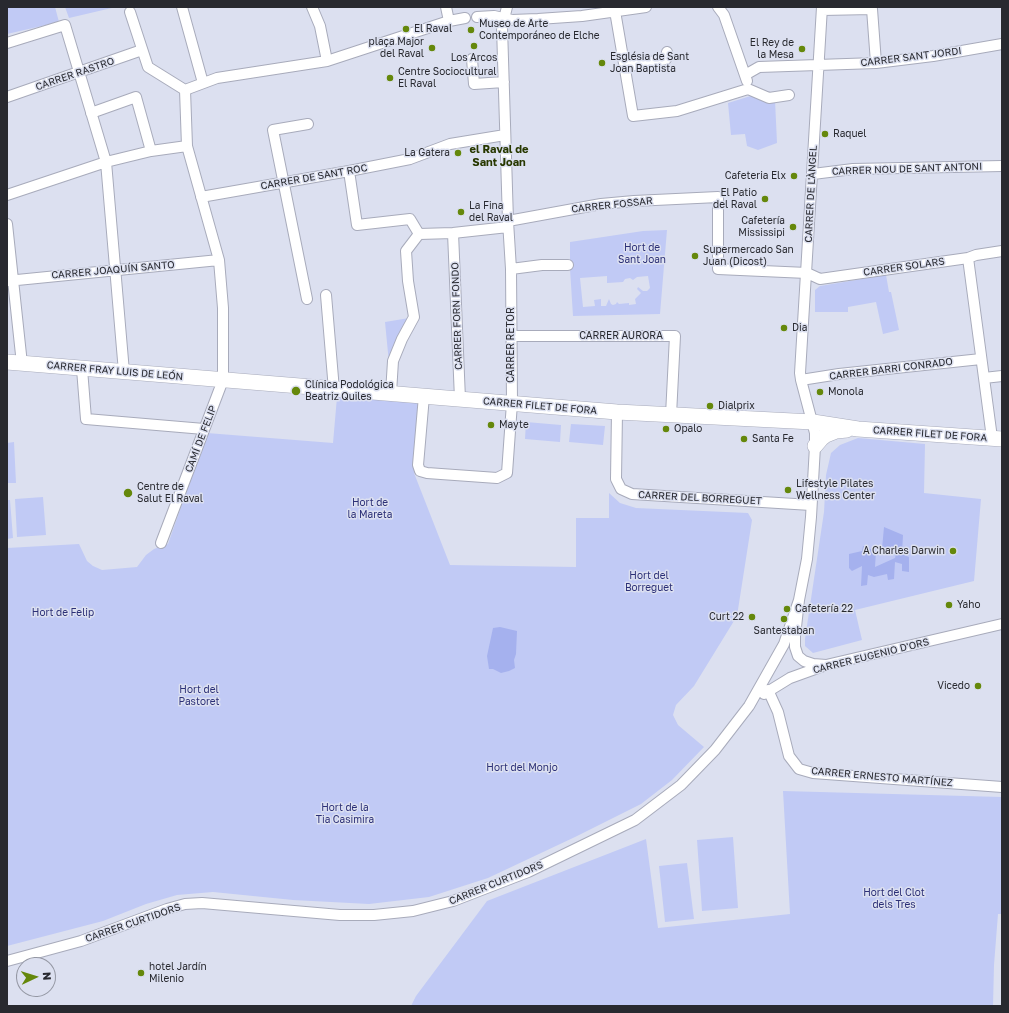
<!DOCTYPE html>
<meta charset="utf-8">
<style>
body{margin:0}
#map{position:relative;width:1009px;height:1013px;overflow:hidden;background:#dce0f0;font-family:"Golos Text",sans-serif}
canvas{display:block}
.frame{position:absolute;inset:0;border:8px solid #28292f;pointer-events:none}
.north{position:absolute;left:16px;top:957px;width:40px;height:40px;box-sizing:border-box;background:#dce0f0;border:1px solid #9497a3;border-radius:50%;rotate:86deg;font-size:11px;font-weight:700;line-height:16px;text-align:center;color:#28292f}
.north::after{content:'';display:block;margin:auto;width:14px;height:18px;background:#65880b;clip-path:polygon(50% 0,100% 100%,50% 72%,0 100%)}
</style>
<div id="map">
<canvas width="1009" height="1013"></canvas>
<div class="frame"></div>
<div class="north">N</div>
</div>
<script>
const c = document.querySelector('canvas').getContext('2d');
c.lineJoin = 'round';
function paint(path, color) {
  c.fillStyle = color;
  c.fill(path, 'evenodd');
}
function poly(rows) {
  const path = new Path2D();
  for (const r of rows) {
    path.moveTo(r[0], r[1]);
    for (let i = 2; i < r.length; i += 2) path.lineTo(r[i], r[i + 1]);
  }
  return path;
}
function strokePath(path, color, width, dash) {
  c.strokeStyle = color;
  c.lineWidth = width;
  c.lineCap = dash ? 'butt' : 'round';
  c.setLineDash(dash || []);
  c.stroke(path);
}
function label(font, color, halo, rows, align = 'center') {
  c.font = font + ' "Golos Text",sans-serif';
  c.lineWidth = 3;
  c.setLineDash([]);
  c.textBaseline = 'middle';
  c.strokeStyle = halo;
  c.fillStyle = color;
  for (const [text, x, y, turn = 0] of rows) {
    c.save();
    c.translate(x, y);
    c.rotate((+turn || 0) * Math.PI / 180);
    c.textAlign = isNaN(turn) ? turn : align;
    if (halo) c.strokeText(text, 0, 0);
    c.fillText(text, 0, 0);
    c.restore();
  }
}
const green = poly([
 [7,7,55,7,59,22,7,34],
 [65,7,116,7,69,18],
 [757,94,775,100,777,143,758,150,747,146,745,134,731,135,728,103],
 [667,230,660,314,573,316,570,269,570,242,643,231],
 [607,276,607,283,623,282,625,279,630,278,633,280,637,277,648,276,650,288,647,291,643,291,638,287,637,289,641,293,635,299,636,304,629,305,629,303,619,304,617,302,616,304,613,305,611,304,609,299,606,306,601,306,601,299,594,300,595,306,583,307,580,278],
 [886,275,889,292,891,292,899,330,883,334,876,302,848,307,848,312,815,312,815,290,820,286],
 [409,318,389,363,385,322],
 [337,397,419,403,413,458,414,473,450,565,576,567,576,518,609,518,609,493,620,503,636,508,748,513,752,520,737,616,694,686,676,705,673,715,678,725,704,747,672,780,641,804,575,837,488,878,429,897,369,904,293,900,213,892,177,895,146,904,103,921,7,946,7,548,79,544,87,561,93,566,102,570,137,567,146,555,154,549,168,544,207,433,333,443],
 [526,422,561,425,560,442,525,439],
 [571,424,605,426,603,445,569,442],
 [858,438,925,444,924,493,981,499,974,581,855,610,862,640,813,653,805,646,805,639,824,512,826,475,831,453,840,445],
 [14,442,16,483,7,483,7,443],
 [43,497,46,535,17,537,15,499],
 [7,500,10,500,13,538,7,539],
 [783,791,1002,797,1002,914,998,914,994,965,993,1006,411,1006,416,996,487,901,646,839,658,928,790,914],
 [733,837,738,908,702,911,697,840],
 [687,863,694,919,665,922,659,866]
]);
const water = poly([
 [884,527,903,535,902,554,909,557,909,572,902,571,902,564,895,562,894,579,888,580,887,574,874,577,868,575,867,585,861,586,862,566,852,571,849,568,849,554,862,551,863,546,876,551,875,567,895,558,896,554,882,549],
 [500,627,517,631,516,654,514,660,515,668,509,671,501,673,493,669,489,669,487,656,493,628]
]);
const street = poly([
 [182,7,203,83],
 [312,7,320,26,327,61],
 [446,7,449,21],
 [718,7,724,15,747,81],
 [822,7,800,373,801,380,815,433,815,446,811,517,807,559,799,600,795,636,795,647,798,656,804,661,813,664,826,665],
 [822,10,872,9,876,63],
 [615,11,633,116,677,111,748,89,769,98,789,95],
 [130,12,148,67,185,90],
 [477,17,494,16,512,20,538,19,582,16,646,7],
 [7,43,65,25,106,162,124,372],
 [472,59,474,84,504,82],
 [625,67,666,59,667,52],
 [745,75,759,67,876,63,933,56,1002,44],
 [185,90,217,78,327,61,449,21,465,18],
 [7,97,142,50],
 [91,113,136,97,151,151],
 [349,171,357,225,410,219,419,234],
 [813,174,853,169,1002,166],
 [7,195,106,162,151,151,187,146],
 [201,197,349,171,410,159,450,144,505,135],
 [508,221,601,204,634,201,718,197,718,269,807,273,820,279,968,258,976,255,1002,251],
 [7,224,22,364],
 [453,233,460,399],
 [968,258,992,438],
 [511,269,542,265,568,265],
 [7,281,219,260],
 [326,295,334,390],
 [307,299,273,130,308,124],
 [511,336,675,336,671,415],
 [82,369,86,419,204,429],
 [984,378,1002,376],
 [801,380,839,374,981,359],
 [391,393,393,361,402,339,414,317,408,281,406,251,419,234,453,233,508,227],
 [424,396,418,465,420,471,427,473,497,478,507,473,512,403,511,269,508,221,502,27,507,7],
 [617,412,616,479,621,489,632,494,811,505],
 [161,543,223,380,223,308,219,260,187,146,185,90],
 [768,690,778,712,789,756,799,769,813,773,1002,787],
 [764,694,790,678,826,665,1002,624],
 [7,961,81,941,167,909,185,904,202,903,340,915,374,915,413,911,453,901,528,872,635,820,681,785,715,750,749,706,784,644,799,600]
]);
const secondary = poly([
 [7,362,617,412,813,422,858,429,1002,439],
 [815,446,821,439,826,435,836,431,847,430]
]);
const markers = [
 [406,29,4,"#65880b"],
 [471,30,4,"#65880b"],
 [474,46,4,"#65880b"],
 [432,48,4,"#65880b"],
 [802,49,4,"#65880b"],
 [602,63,4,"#65880b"],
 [390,78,4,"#65880b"],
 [825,134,4,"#65880b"],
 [458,153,4,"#65880b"],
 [794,176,4,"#65880b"],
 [765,199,4,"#65880b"],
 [461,212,4,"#65880b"],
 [793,227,4,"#65880b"],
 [695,256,4,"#65880b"],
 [784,328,4,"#65880b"],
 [296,391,5,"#65880b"],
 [820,392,4,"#65880b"],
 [710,406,4,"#65880b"],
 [491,425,4,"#65880b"],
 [666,429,4,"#65880b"],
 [744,439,4,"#65880b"],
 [788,490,4,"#65880b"],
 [128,493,5,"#65880b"],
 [953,551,4,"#65880b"],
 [949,605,4,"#65880b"],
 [787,609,4,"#65880b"],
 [752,617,4,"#65880b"],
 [784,619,4,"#65880b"],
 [978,686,4,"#65880b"],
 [141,973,4,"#65880b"]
];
const poiNames = [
 ["Museo de Arte",479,24],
 ["Contemporáneo de Elche",479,36],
 ["El Raval",414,29],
 ["plaça Major",424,42,"right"],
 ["del Raval",424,54,"right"],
 ["El Rey de",794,43,"right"],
 ["la Mesa",794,55,"right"],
 ["Església de Sant",610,57],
 ["Joan Baptista",610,69],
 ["Los Arcos",474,58,"center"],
 ["Centre Sociocultural",398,72],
 ["El Raval",398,84],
 ["Raquel",833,134],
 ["La Gatera",450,153,"right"],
 ["Cafeteria Elx",786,176,"right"],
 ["El Patio",757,193,"right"],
 ["del Raval",757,205,"right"],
 ["La Fina",469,206],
 ["del Raval",469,218],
 ["Cafetería",785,221,"right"],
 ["Mississipi",785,233,"right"],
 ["Supermercado San",703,250],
 ["Juan (Dicost)",703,262],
 ["Dia",792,328],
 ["Clínica Podológica",305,385],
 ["Beatriz Quiles",305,397],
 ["Monola",828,392],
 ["Dialprix",718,406],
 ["Mayte",499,425],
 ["Opalo",674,429],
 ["Santa Fe",752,439],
 ["Lifestyle Pilates",796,484],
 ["Wellness Center",796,496],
 ["Centre de",137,487],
 ["Salut El Raval",137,499],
 ["A Charles Darwin",945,551,"right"],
 ["Yaho",957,605],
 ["Cafetería 22",795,609],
 ["Curt 22",744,617,"right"],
 ["Santestaban",784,631,"center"],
 ["Vicedo",970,686,"right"],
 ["hotel Jardín",149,967],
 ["Milenio",149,979]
];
const streetNames = [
 ["CARRER SANT JORDI",911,57,-7],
 ["CARRER RASTRO",75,74,-19],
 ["CARRER NOU DE SANT ANTONI",907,169,-2],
 ["CARRER DE SANT ROC",314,177,-10],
 ["CARRER DE L'ÀNGEL",811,194,-87],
 ["CARRER FOSSAR",612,205,-6],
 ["CARRER SOLARS",904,267,-8],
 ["CARRER JOAQUÍN SANTO",113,270,-5],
 ["CARRER FORN FONDO",457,316,-92],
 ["CARRER AURORA",621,336],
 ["CARRER RETOR",511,345,-90],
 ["CARRER BARRI CONRADO",891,369,-7],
 ["CARRER FRAY LUIS DE LEÓN",115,371,5],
 ["CARRER FILET DE FORA",540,406,5],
 ["CARRER FILET DE FORA",930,434,4],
 ["CAMÍ DE FELIP",201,439,-69],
 ["CARRER DEL BORREGUET",700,498,3],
 ["CARRER EUGENIO D'ORS",871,656,-14],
 ["CARRER ERNESTO MARTÍNEZ",882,777,5],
 ["CARRER CURTIDORS",496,883,-22],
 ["CARRER CURTIDORS",133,923,-19]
];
const parkNames = [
 ["Hort de",642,248],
 ["Sant Joan",642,260],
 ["Hort de",370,503],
 ["la Mareta",370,515],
 ["Hort del",649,576],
 ["Borreguet",649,588],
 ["Hort de Felip",63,613],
 ["Hort del",199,690],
 ["Pastoret",199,702],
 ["Hort del Monjo",522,768],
 ["Hort de la",345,808],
 ["Tia Casimira",345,820],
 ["Hort del Clot",894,893],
 ["dels Tres",894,905]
];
const neighbourhoodNames = [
 ["el Raval de",499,150],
 ["Sant Joan",499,163]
];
paint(green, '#c1caf5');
paint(water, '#a5b1ee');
strokePath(street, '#a8abbb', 12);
strokePath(secondary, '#a8abbb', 16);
strokePath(street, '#fff', 10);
strokePath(secondary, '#fff', 15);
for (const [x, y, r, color] of markers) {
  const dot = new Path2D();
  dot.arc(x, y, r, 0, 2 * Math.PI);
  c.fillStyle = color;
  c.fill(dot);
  strokePath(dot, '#dce0f0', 1.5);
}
label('10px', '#28292f', '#dce0f0', poiNames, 'left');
label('10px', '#28292f', '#dce0f0', streetNames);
label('10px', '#2c3077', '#dce0f0', parkNames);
label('bold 11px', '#283800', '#dce0f0', neighbourhoodNames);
</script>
